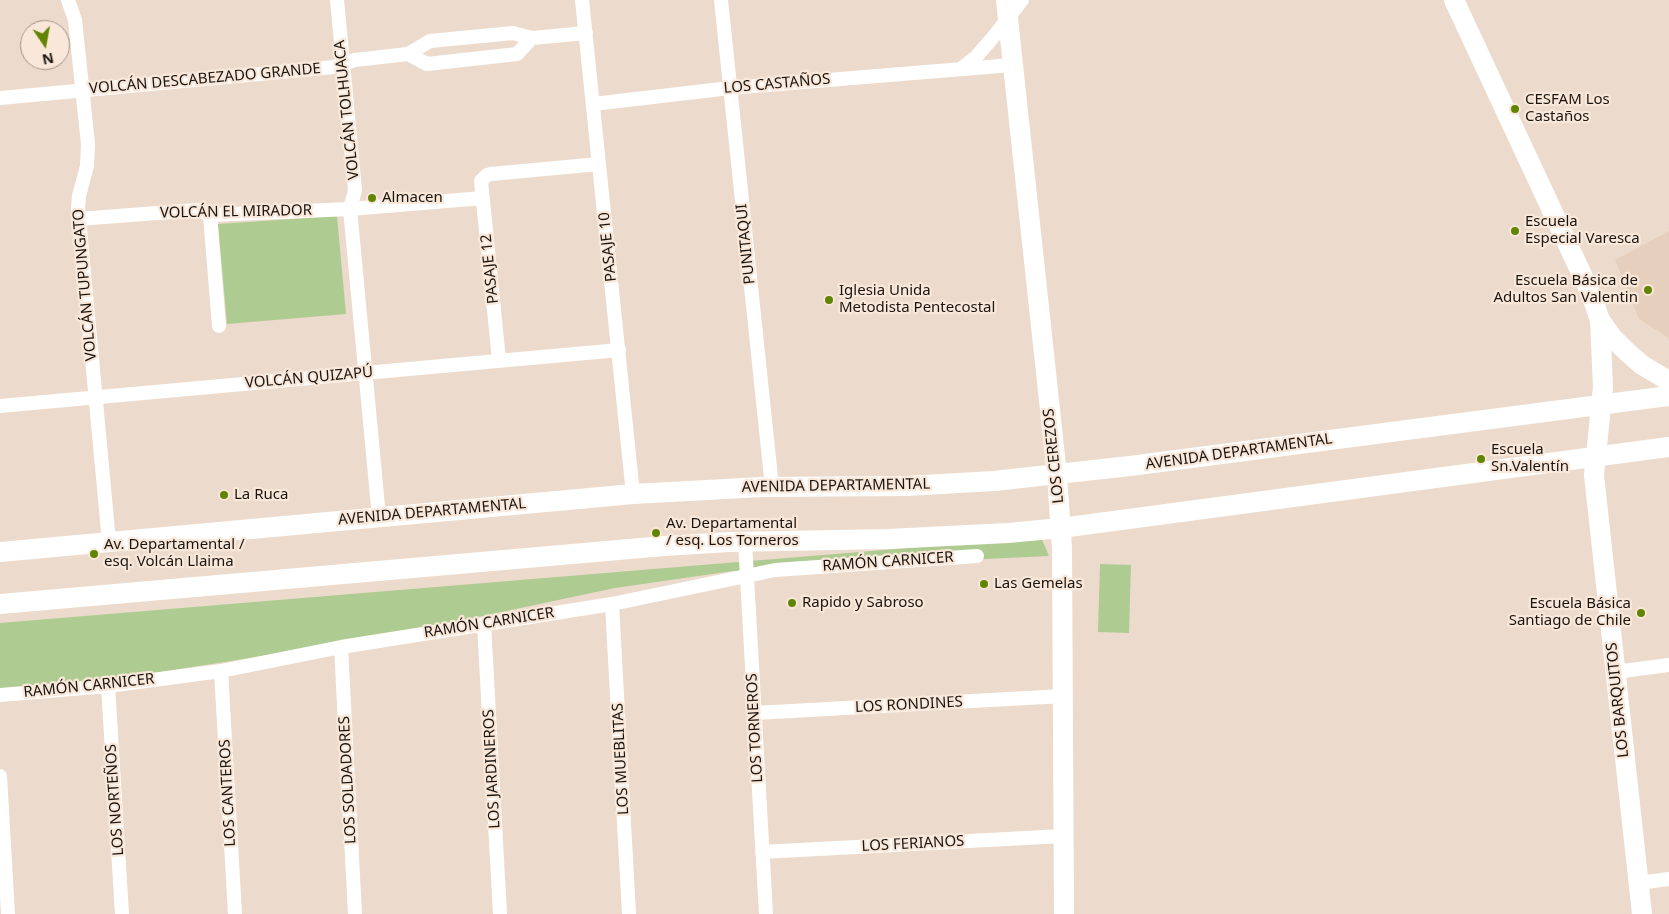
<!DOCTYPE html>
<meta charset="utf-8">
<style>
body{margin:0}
#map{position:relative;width:1669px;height:914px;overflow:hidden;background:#ecdbcc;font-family:"Noto Sans",sans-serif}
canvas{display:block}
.north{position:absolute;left:20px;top:20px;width:50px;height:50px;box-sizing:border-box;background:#f9e8d9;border:1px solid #a09489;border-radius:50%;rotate:168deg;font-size:14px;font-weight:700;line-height:20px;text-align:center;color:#1b1510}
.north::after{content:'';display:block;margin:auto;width:18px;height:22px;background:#618503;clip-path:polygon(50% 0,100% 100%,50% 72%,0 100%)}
</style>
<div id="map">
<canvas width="1669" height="914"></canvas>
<div class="north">N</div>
</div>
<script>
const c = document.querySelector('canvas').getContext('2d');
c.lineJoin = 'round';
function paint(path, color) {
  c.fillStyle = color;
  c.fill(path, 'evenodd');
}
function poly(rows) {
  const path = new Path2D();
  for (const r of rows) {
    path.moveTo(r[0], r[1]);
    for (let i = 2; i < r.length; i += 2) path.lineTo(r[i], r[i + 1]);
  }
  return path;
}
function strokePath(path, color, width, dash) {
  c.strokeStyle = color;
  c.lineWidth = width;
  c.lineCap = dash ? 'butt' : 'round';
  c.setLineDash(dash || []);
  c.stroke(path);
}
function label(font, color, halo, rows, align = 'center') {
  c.font = font + ' "Noto Sans",sans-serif';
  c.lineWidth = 4.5;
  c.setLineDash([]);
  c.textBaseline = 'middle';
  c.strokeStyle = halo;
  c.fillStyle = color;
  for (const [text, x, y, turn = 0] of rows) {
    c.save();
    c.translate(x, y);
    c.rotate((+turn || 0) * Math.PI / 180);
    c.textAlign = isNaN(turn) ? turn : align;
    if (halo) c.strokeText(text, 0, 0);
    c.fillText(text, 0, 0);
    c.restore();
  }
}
const built = poly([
 [1669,231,1669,338,1639,319,1615,260]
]);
const green = poly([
 [337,216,346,314,227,324,218,224],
 [1041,537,1049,556,733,571,615,588,478,617,329,645,225,662,100,681,0,690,0,623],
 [1100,564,1131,565,1129,633,1098,632]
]);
const street = poly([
 [68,0,75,20,88,144,87,166,79,196,78,208,109,542],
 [337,0,355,190,350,209,379,517],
 [582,0,633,494],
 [721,0,772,487],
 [408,54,430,41,513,33,532,38],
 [962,68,976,57,995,35,1022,0],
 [0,98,334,67,355,60,408,54,427,64,517,54,532,38,586,33],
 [593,104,730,88,1012,65],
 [210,215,219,326],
 [78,219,197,210,210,215,350,209,483,198],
 [499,360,481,181,487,175,491,174,599,164],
 [0,406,619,350],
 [745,542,766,914],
 [612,604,629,914],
 [484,624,500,914],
 [341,647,355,914],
 [221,671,235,914],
 [1615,672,1669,665],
 [108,686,122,914],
 [0,695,108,686,221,671,341,647,612,604,775,570,977,556],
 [755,713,1063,696],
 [0,776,8,914],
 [762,852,1063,836],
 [1639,883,1669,879]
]);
const secondary = poly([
 [1006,0,1057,475,1062,548,1064,914],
 [1454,0,1584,279,1592,297,1600,320,1603,387,1594,475,1642,914],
 [1600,320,1612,337,1626,351,1642,365,1669,381],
 [0,552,633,494,762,487,906,486,994,481,1130,466,1669,396],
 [0,604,664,546,729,542,888,539,1008,533,1061,528,1669,447]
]);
const markers = [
 [1515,109,5,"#618503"],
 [372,198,5,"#618503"],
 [1515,231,5,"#618503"],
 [1648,290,5,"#618503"],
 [829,300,5,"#618503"],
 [1481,459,5,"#618503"],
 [224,495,5,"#618503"],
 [656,533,5,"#618503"],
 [94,554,5,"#618503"],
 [984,584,5,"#618503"],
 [792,603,5,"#618503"],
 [1641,613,5,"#618503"]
];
const streetNames = [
 ["VOLCÁN DESCABEZADO GRANDE",205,79,-5],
 ["LOS CASTAÑOS",777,84,-5],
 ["VOLCÁN TOLHUACA",347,110,-96],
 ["VOLCÁN EL MIRADOR",236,212,-1],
 ["PUNITAQUI",746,244,-96],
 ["PASAJE 10",608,247,-96],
 ["PASAJE 12",490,269,-96],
 ["VOLCÁN TUPUNGATO",85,285,-95],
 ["VOLCÁN QUIZAPÚ",309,378,-5],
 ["AVENIDA DEPARTAMENTAL",1239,452,-8],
 ["LOS CEREZOS",1054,456,-96],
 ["AVENIDA DEPARTAMENTAL",836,486,-1],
 ["AVENIDA DEPARTAMENTAL",432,512,-5],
 ["RAMÓN CARNICER",888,562,-4],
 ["RAMÓN CARNICER",489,623,-9],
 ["RAMÓN CARNICER",89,686,-6],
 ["LOS BARQUITOS",1618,700,-96],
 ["LOS RONDINES",909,705,-3],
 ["LOS TORNEROS",755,728,-93],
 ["LOS MUEBLITAS",621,759,-93],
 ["LOS JARDINEROS",492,769,-93],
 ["LOS SOLDADORES",348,780,-93],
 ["LOS CANTEROS",228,793,-93],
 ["LOS NORTEÑOS",115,800,-94],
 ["LOS FERIANOS",913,844,-3]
];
const poiNames = [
 ["CESFAM Los",1525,100],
 ["Castaños",1525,117],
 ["Almacen",382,198],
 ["Escuela",1525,222],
 ["Especial Varesca",1525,239],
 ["Escuela Básica de",1638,281,"right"],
 ["Adultos San Valentin",1638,298,"right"],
 ["Iglesia Unida",839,291],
 ["Metodista Pentecostal",839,308],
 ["Escuela",1491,450],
 ["Sn.Valentín",1491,467],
 ["La Ruca",234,495],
 ["Av. Departamental",666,524],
 ["/ esq. Los Torneros",666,541],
 ["Av. Departamental /",104,545],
 ["esq. Volcán Llaima",104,562],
 ["Las Gemelas",994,584],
 ["Rapido y Sabroso",802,603],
 ["Escuela Básica",1631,604,"right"],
 ["Santiago de Chile",1631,621,"right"]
];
paint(built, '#e6cfbc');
paint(green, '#aecb92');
strokePath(street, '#fff', 14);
strokePath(secondary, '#fff', 20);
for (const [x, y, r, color] of markers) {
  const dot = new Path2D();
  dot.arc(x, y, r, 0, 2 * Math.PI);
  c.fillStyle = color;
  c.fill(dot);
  strokePath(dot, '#f9e8d9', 2);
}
label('15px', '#1b1510', '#f9e8d9', streetNames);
label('15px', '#1b1510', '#f9e8d9', poiNames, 'left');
</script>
